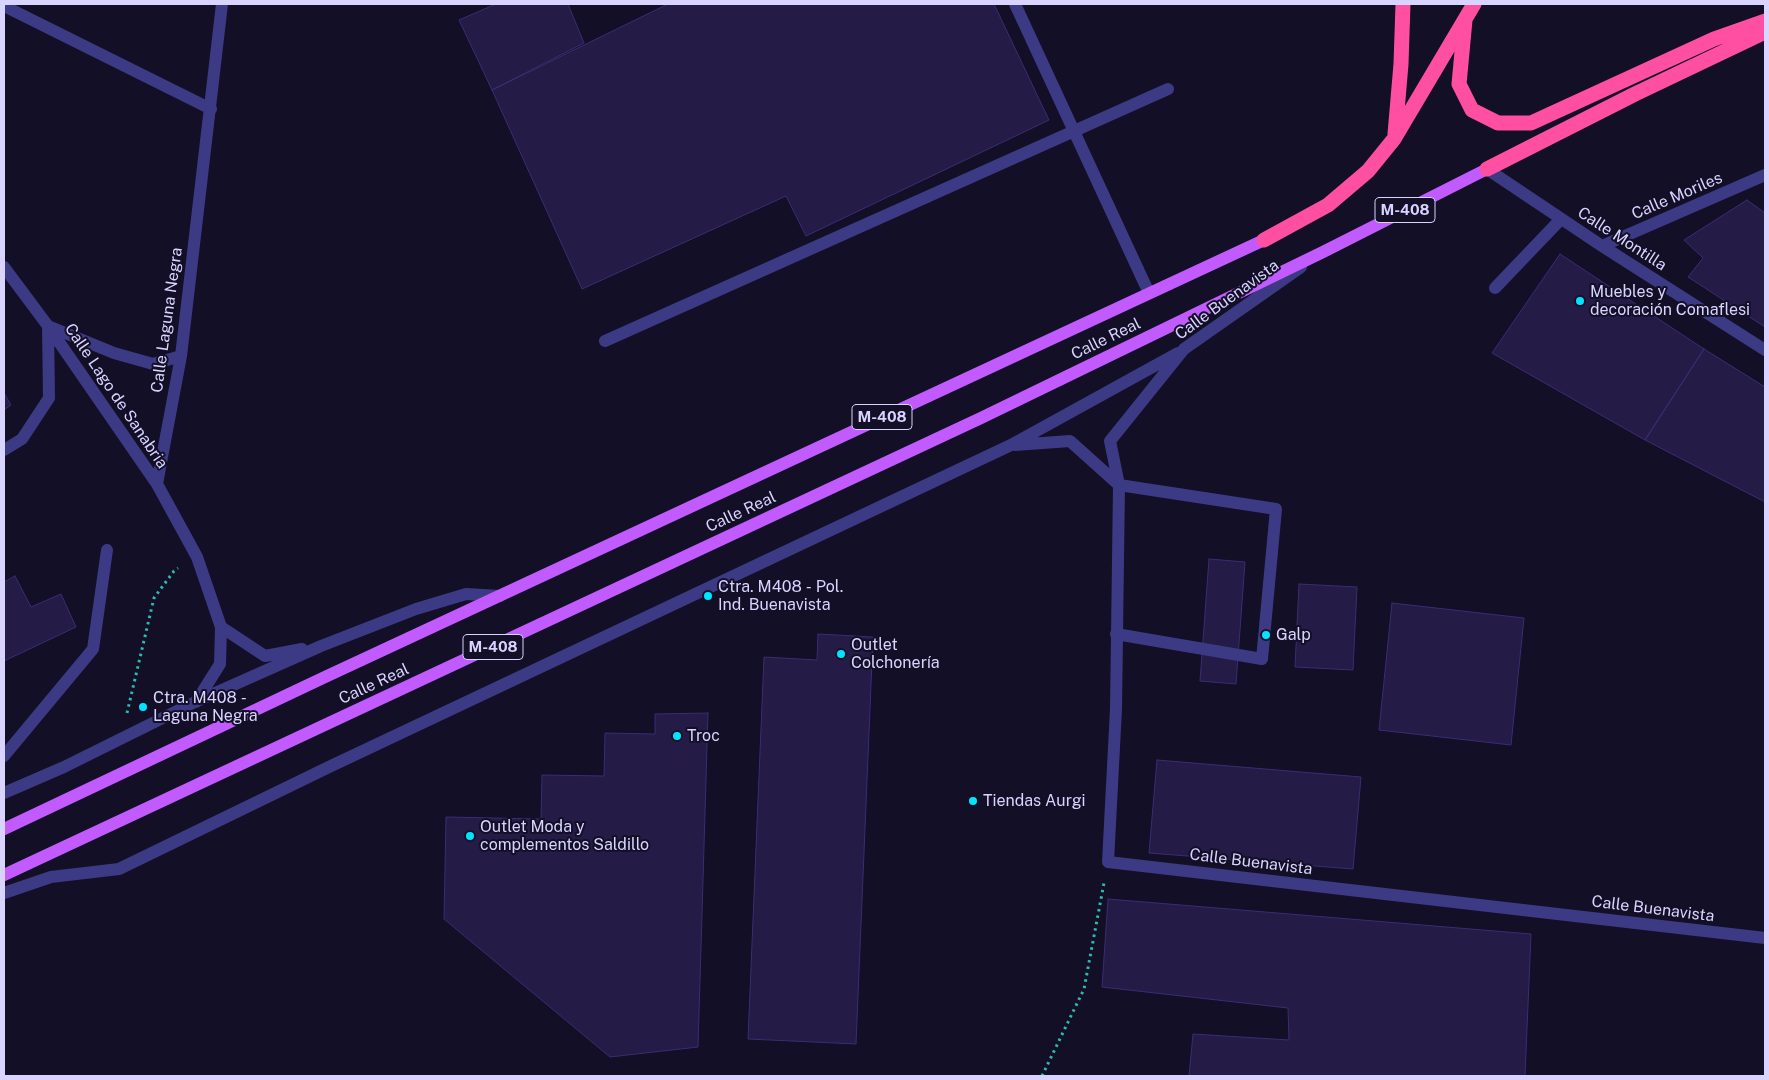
<!DOCTYPE html>
<meta charset="utf-8">
<style>
body{margin:0}
#map{position:relative;width:1769px;height:1080px;overflow:hidden;background:#130f26;font-family:"Public Sans",sans-serif}
canvas{display:block}
.frame{position:absolute;inset:0;border:5px solid #d9d4ff;pointer-events:none}
</style>
<div id="map">
<canvas width="1769" height="1080"></canvas>
<div class="frame"></div>
</div>
<script>
const c = document.querySelector('canvas').getContext('2d');
c.lineJoin = 'round';
function paint(path, color) {
  c.fillStyle = color;
  c.fill(path, 'evenodd');
}
function poly(rows) {
  const path = new Path2D();
  for (const r of rows) {
    path.moveTo(r[0], r[1]);
    for (let i = 2; i < r.length; i += 2) path.lineTo(r[i], r[i + 1]);
  }
  return path;
}
function strokePath(path, color, width, dash) {
  c.strokeStyle = color;
  c.lineWidth = width;
  c.lineCap = dash ? 'butt' : 'round';
  c.setLineDash(dash || []);
  c.stroke(path);
}
function label(font, color, halo, rows, align = 'center') {
  c.font = font + ' "Public Sans",sans-serif';
  c.lineWidth = 4;
  c.setLineDash([]);
  c.textBaseline = 'middle';
  c.strokeStyle = halo;
  c.fillStyle = color;
  for (const [text, x, y, turn = 0] of rows) {
    c.save();
    c.translate(x, y);
    c.rotate((+turn || 0) * Math.PI / 180);
    c.textAlign = isNaN(turn) ? turn : align;
    if (halo) c.strokeText(text, 0, 0);
    c.fillText(text, 0, 0);
    c.restore();
  }
}
const building = poly([
 [496,4,568,4,584,43,492,90,459,20,496,4],
 [668,4,994,4,1049,120,806,236,786,196,582,289,492,90,668,4],
 [1747,200,1765,213,1765,327,1688,277,1703,258,1684,240,1747,200],
 [1560,254,1704,349,1645,440,1492,353,1560,254],
 [1704,349,1765,387,1765,502,1645,440,1704,349],
 [4,393,11,405,4,410,4,393],
 [1209,559,1245,562,1236,684,1200,681,1209,559],
 [15,576,31,607,61,594,76,627,4,661,4,582,15,576],
 [1299,584,1357,587,1353,670,1295,667,1299,584],
 [1392,603,1524,618,1511,745,1379,730,1392,603],
 [818,634,873,637,856,1044,748,1039,764,657,817,660,818,634],
 [708,713,698,1047,610,1057,444,919,446,817,541,819,542,775,604,776,605,733,655,734,655,714,708,713],
 [1157,760,1361,777,1353,869,1149,853,1157,760],
 [1108,899,1531,934,1525,1076,1189,1076,1193,1034,1289,1040,1288,1008,1102,987,1108,899]
]);
const path = poly([
 [127,713,154,598,174,571,178,568],
 [1042,1076,1084,989,1104,883]
]);
const service = poly([
 [1015,4,1149,293],
 [1495,288,1561,219],
 [605,341,1168,89],
 [221,627,265,656,302,649],
 [1116,634,1262,659,1276,509,1119,485],
 [196,702,220,664,221,627],
 [4,756,93,649,107,550],
 [4,793,64,767,195,702,321,646,416,609,466,594,500,596]
]);
const minor = poly([
 [4,6,211,109],
 [1487,169,1602,246,1765,350],
 [1602,246,1765,175],
 [4,267,48,326,49,398,22,439,4,450],
 [1301,267,1184,349,1110,441,1119,485,1116,709,1108,862,1765,938],
 [48,326,157,484,197,557,221,627],
 [48,326,114,353,153,364,181,356],
 [1015,445,1070,441,1119,485],
 [157,484,181,356,222,4],
 [4,893,51,877,119,869,331,766,1011,445,1178,353]
]);
const primary = poly([
 [4,829,325,677,1264,240],
 [4,875,981,418,1323,252,1487,169]
]);
const motorway = poly([
 [1465,20,1459,84,1472,110,1498,123,1531,123,1714,39,1765,21],
 [1395,134,1401,64,1403,4],
 [1487,169,1635,94,1765,32],
 [1264,240,1328,205,1368,171,1394,139,1474,4]
]);
const markers = [
 [1580,301,5,"#00e5ff"],
 [708,596,5,"#00e5ff"],
 [1266,635,5,"#00e5ff"],
 [841,654,5,"#00e5ff"],
 [143,707,5,"#00e5ff"],
 [677,736,5,"#00e5ff"],
 [973,801,5,"#00e5ff"],
 [470,836,5,"#00e5ff"]
];
const shields = [
 [1405,210,60],
 [882,417,60],
 [493,647,60]
];
const shieldNames = [
 ["M-408",1405,210],
 ["M-408",882,417],
 ["M-408",493,647]
];
const streetNames = [
 ["Calle Moriles",1677,196,-23],
 ["Calle Montilla",1622,239,33],
 ["Calle Buenavista",1227,300,-36],
 ["Calle Laguna Negra",167,320,-82],
 ["Calle Real",1106,339,-26],
 ["Calle Lago de Sanabria",116,396,56],
 ["Calle Real",741,512,-25],
 ["Calle Real",374,684,-25],
 ["Calle Buenavista",1251,862,7],
 ["Calle Buenavista",1653,909,7]
];
const poiNames = [
 ["Muebles y",1590,292],
 ["decoración Comaflesi",1590,310],
 ["Ctra. M408 - Pol.",718,587],
 ["Ind. Buenavista",718,605],
 ["Galp",1276,635],
 ["Outlet",851,645],
 ["Colchonería",851,663],
 ["Ctra. M408 -",153,698],
 ["Laguna Negra",153,716],
 ["Troc",687,736],
 ["Tiendas Aurgi",983,801],
 ["Outlet Moda y",480,827],
 ["complementos Saldillo",480,845]
];
paint(building, '#241b47');
strokePath(building, '#3b2d73', 1);
strokePath(path, '#2fb8b0', 3, [2.5, 4]);
strokePath(service, '#3d3a85', 12);
strokePath(minor, '#3d3a85', 12);
strokePath(primary, '#c25bff', 12);
strokePath(motorway, '#ff4fa3', 15);
for (const [x, y, r, color] of markers) {
  const dot = new Path2D();
  dot.arc(x, y, r, 0, 2 * Math.PI);
  c.fillStyle = color;
  c.fill(dot);
  strokePath(dot, '#130f26', 2);
}
for (const [x, y, w] of shields) {
  const box = new Path2D();
  box.roundRect(x - w / 2, y - 12.5, w, 25, 4);
  c.fillStyle = '#130f26';
  c.fill(box);
  strokePath(box, '#d9d4ff', 1);
}
label('bold 15px', '#d9d4ff', null, shieldNames);
label('16px', '#d9d4ff', '#130f26', streetNames);
label('16px', '#d9d4ff', '#130f26', poiNames, 'left');
</script>
